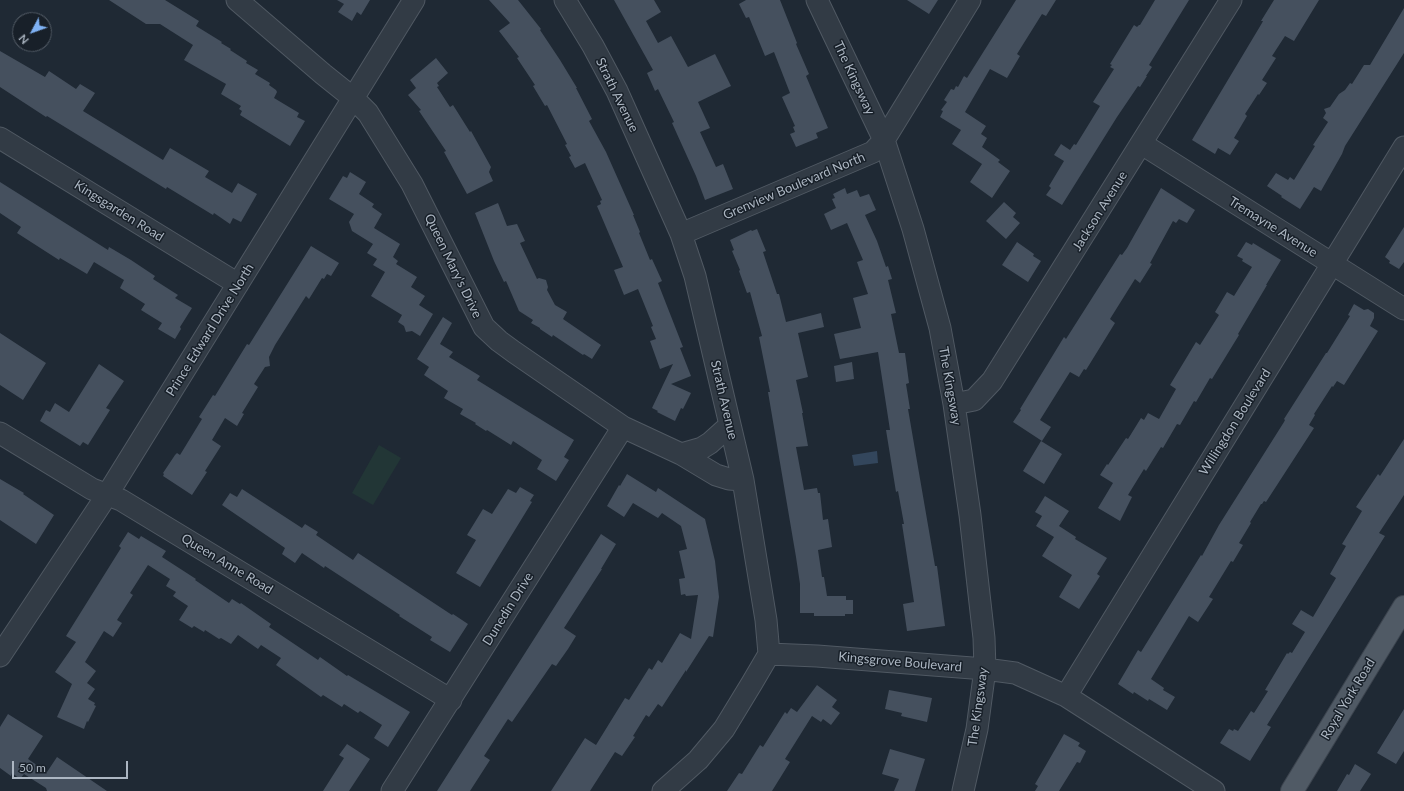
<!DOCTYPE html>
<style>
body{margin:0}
#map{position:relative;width:1404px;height:791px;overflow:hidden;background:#1f2934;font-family:Lato,sans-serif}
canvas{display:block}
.north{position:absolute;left:12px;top:12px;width:40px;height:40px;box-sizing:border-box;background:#182029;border:1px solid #535c66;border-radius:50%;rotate:229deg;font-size:11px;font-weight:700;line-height:16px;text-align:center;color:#acb6c2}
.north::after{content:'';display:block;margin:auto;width:14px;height:18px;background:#7fb2f4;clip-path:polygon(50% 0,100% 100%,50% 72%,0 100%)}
.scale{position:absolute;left:12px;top:761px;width:116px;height:18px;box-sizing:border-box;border:2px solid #acb6c2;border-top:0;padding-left:5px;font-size:12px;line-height:14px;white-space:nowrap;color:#acb6c2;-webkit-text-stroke:3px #182029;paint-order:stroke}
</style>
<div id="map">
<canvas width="1404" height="791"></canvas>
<div class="north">N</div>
<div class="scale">50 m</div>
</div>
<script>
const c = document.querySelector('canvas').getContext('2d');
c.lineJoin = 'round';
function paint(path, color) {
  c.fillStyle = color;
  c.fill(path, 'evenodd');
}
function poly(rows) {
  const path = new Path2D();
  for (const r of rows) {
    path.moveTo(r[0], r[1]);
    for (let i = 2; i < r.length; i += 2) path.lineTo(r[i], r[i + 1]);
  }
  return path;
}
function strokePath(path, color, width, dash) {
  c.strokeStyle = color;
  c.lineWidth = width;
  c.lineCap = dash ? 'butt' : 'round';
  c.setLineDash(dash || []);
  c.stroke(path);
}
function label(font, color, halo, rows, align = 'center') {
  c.font = font + ' Lato,sans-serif';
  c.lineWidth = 3;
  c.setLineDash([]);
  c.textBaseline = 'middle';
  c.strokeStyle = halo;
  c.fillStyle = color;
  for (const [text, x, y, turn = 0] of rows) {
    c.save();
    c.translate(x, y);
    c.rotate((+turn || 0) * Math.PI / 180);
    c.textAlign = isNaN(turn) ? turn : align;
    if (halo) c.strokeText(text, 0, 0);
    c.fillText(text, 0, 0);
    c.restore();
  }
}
const green = poly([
 [379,445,401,458,373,505,352,493]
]);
const water = poly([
 [877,451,878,463,854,466,852,455]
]);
const building = poly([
 [109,0,165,0,199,21,196,26,222,42,221,43,231,49,230,50,247,61,246,63,258,70,255,74,270,83,269,85,276,90,277,92,274,98,299,113,297,117,305,121,290,146,240,115,242,111,239,109,241,106,221,94,226,84,184,60,193,45,160,24,146,24],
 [337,0,370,0,361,15,357,12,352,21,338,12,344,4],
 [489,0,518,0,541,29,540,30,560,60,577,88,576,88,592,119,589,121,606,152,634,215,633,215,640,232,639,233,650,260,652,259,662,281,658,283,683,347,680,348,691,376,671,384,691,393,683,409,681,408,675,421,657,412,658,411,652,408,673,364,660,369,650,341,656,339,651,327,653,326,638,289,624,295,614,270,623,267,597,206,601,204,600,201,602,200,585,163,575,168,569,157,571,156,565,145,567,144,547,105,545,106,533,86,535,85,517,58,519,57,499,31,510,23],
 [614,0,654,0,661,12,646,21,658,43,671,36,688,67,715,54,731,86,698,102,710,128,700,132,716,167,723,164,733,189,705,200,696,176,672,123,674,122,658,89,655,91,647,73,653,70],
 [746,0,780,0,797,43,796,44,809,74,806,76,828,128,816,133,818,138,796,147,790,134,795,132,793,127,795,126,782,97,790,93,774,52,765,56,749,17,746,18,739,4],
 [907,0,938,0,929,14],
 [1016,0,1056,0,1046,16,1042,14,1017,54,1020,56,1007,78,990,69,965,112,986,126,981,134,987,138,982,147,1000,160,998,162,1010,171,992,198,970,182,982,164,952,144,961,130,940,117,943,111,941,110,947,102,944,100,951,89,954,90,956,86,958,87,964,76,967,78],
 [1155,0,1189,0,1149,65,1152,67,1146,76,1147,76,1140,87,1138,86,1117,117,1062,205,1046,195,1051,188,1049,186,1064,161,1054,155,1061,144,1070,150,1074,144,1076,145,1100,106,1093,102,1114,69,1110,67,1112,65,1110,64,1134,25,1137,27,1139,25,1140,25],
 [1274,0,1319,0,1294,41,1285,36,1272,56,1276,58,1262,80,1267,83,1259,95,1258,94,1245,114,1247,116,1234,138,1239,141,1230,155,1218,148,1215,154,1192,140,1262,23,1263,21,1261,21],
 [1404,8,1404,53,1345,146,1342,154,1321,191,1314,187,1300,209,1281,197,1282,196,1267,186,1276,173,1288,180,1290,177,1294,180,1315,146,1313,145,1328,122,1323,118,1326,113,1324,109,1330,107,1339,94,1345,90,1350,83,1352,84,1364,65,1370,65],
 [0,51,45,77,49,71,76,89,80,84,95,93,83,111,163,160,170,148,209,171,205,177,232,193,238,183,257,194,241,222,233,218,230,224,214,213,213,215,167,187,166,189,47,116,46,117,0,87],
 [436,58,448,73,437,83,439,86,437,87,450,107,453,105,470,132,471,131,491,167,489,172,493,181,467,194,444,152,446,151,419,111,421,110,408,95,416,88,410,80],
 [350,172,366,182,359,194,374,204,372,207,382,214,374,228,400,244,393,257,398,261,396,264,417,277,411,287,425,296,419,305,433,314,420,336,412,331,406,332,404,326,398,322,402,315,371,296,385,272,373,265,377,259,367,253,373,244,352,231,349,222,354,214,329,199,343,176,347,178],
 [0,182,108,250,109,247,131,260,155,276,153,279,178,295,175,298,192,308,180,327,181,329,175,339,158,329,162,323,141,310,145,304,120,288,124,280,94,262,87,274,60,258,59,260,17,233,21,227,0,213],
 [845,188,847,194,857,190,860,197,869,194,876,210,865,215,877,241,886,267,888,266,892,279,888,280,896,313,891,314,899,353,905,353,909,383,906,384,910,409,908,409,934,560,935,566,937,566,945,626,907,631,903,604,914,602,902,524,904,524,898,491,896,492,886,430,890,430,878,352,840,359,834,334,861,328,853,298,868,294,857,262,863,260,847,223,831,230,824,214,836,208,832,199,835,198,833,194],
 [1161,188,1195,210,1187,223,1179,219,1176,223,1173,221,1150,263,1152,264,1140,283,1135,279,1110,319,1115,323,1086,370,1084,369,1079,377,1070,372,1040,420,1051,427,1042,441,1013,422,1021,410,1020,409,1064,337,1066,339,1120,254,1122,255,1127,248],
 [1004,202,1016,213,1013,217,1020,223,1006,239,986,221],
 [498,203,507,226,517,224,525,241,520,243,537,279,539,278,546,280,548,287,547,290,555,305,567,312,563,319,601,345,592,359,584,354,583,355,553,335,552,337,540,329,540,328,531,323,533,320,519,311,506,281,504,282,494,261,475,213],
 [1404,227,1404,262,1399,269,1389,263,1390,261,1385,257],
 [757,229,766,251,763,252,777,294,779,294,786,322,821,313,824,327,798,333,808,377,796,380,803,413,802,413,808,446,796,447,804,490,817,488,818,493,820,493,823,520,828,519,832,547,818,550,822,577,824,577,827,596,846,596,846,600,853,600,853,614,845,614,845,616,814,616,814,613,800,613,800,584,796,557,768,392,770,392,759,337,762,336,750,292,747,293,739,271,740,270,732,251,734,250,730,240,751,230,752,231],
 [1017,242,1034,254,1033,256,1041,261,1028,282,1002,265],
 [1246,242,1252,245,1253,243,1281,260,1266,285,1267,285,1238,334,1239,335,1212,379,1210,378,1196,402,1194,401,1180,425,1177,424,1163,448,1161,447,1146,471,1144,469,1128,495,1132,497,1120,521,1098,508,1113,483,1100,475,1107,464,1108,465,1126,438,1128,439,1141,418,1144,420,1148,413,1159,419,1176,389,1170,385,1196,342,1200,345,1219,315,1215,312,1227,292,1234,296,1252,267,1242,261,1243,259,1237,256],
 [311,246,339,263,331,276,327,274,324,279,322,278,309,299,306,296,275,345,269,357,270,366,265,367,254,384,258,387,242,413,244,414,237,426,225,418,212,440,221,446,205,471,207,472,192,495,163,476,164,474,163,473,175,455,177,453,180,455,202,419,199,417,213,395,215,396,247,344,249,345],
 [1354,304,1364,310,1368,309,1374,313,1374,318,1370,326,1378,331,1344,385,1337,381,1333,387,1332,386,1314,414,1315,415,1309,425,1314,428,1266,502,1264,501,1262,504,1261,504,1250,522,1251,523,1239,543,1243,545,1233,562,1231,561,1209,597,1213,599,1198,622,1189,616,1151,679,1164,688,1163,690,1175,697,1167,710,1149,699,1148,701,1134,692,1133,694,1118,684,1138,650,1141,652,1201,555,1202,556,1219,525,1284,422,1285,420,1284,419,1326,353,1327,353,1350,316,1348,315],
 [443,317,452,323,440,344,453,352,449,357,480,376,477,380,574,440,564,457,569,460,556,481,537,469,542,460,513,441,511,445,487,430,486,431,475,424,476,423,460,414,463,409,444,398,448,391,424,375,429,367,417,359],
 [0,333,46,363,23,400,0,385],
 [852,362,854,379,836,382,834,366],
 [99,364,124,381,106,408,110,410,88,445,83,442,80,446,40,421,46,410,50,412,55,403,69,412],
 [1404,439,1404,495,1379,533,1385,536,1267,725,1271,727,1250,761,1220,743,1229,729,1233,731,1234,729,1238,731,1251,711,1254,713,1268,691,1265,690,1287,653,1288,654,1290,652,1292,653,1305,632,1292,624,1301,610,1313,617,1336,578,1330,574,1346,546,1342,544,1362,511,1356,507,1378,474,1380,476],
 [1041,441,1062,454,1044,484,1023,471],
 [627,474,656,492,658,488,705,519,715,561,719,597,713,637,709,636,686,672,686,670,662,707,658,704,649,717,646,715,633,736,635,737,622,756,615,752,590,791,551,791,585,738,596,745,625,698,629,700,649,668,652,670,658,660,662,663,680,633,691,639,698,595,686,596,685,594,681,595,679,579,685,578,679,551,687,549,681,526,662,513,658,518,633,503,624,517,607,506,619,485,620,486],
 [0,479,24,493,23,494,54,515,36,544,0,520],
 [520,487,534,495,530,501,532,502,480,587,456,573,476,540,467,535,483,509,492,514,508,489,516,493],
 [242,489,302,528,305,524,318,532,316,535,353,560,358,553,452,615,453,614,468,624,450,652,430,640,432,637,399,616,400,615,325,566,324,568,302,553,295,563,282,554,285,548,222,505,230,493,237,497],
 [1045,496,1069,511,1059,526,1076,537,1075,539,1107,558,1097,574,1100,576,1079,609,1059,597,1072,575,1042,556,1054,537,1036,526,1042,516,1035,512],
 [128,532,139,539,141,536,166,551,162,557,196,579,195,580,229,603,232,599,240,604,241,603,271,624,269,627,318,660,320,657,347,676,348,675,410,712,388,747,374,738,382,725,360,711,358,713,344,704,342,707,323,695,321,697,276,665,281,658,261,645,258,649,238,635,231,644,221,638,219,639,205,630,204,632,194,626,192,628,179,620,188,606,173,596,176,592,166,586,170,579,148,565,130,593,133,595,117,620,122,623,113,637,104,631,85,662,96,671,87,683,95,689,88,699,95,703,94,705,96,706,88,722,87,721,84,729,57,717,72,684,55,672,76,642,66,636,121,548,119,546],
 [601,534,616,544,601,569,602,569,564,628,576,636,568,649,556,666,552,664,512,722,508,719,484,756,490,760,470,791,437,791],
 [817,685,837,700,832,707,840,713,831,725,823,719,821,722,812,716,785,759,790,762,772,791,727,791,739,773,742,774,760,745,763,747,785,712,787,714,791,708,797,712],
 [889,690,932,698,927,722,901,716,902,713,885,709],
 [1404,709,1404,751,1396,764,1377,753],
 [8,714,43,736,28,759,47,772,57,757,107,791,47,791,46,788,24,774,20,779,12,773,11,776,0,768,0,727],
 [1064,734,1080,743,1078,746,1086,751,1080,763,1077,762,1059,791,1035,791,1038,786,1035,784],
 [347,744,370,759,349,791,323,791,344,758,339,755],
 [890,749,925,759,915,791,894,791,899,779,882,774],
 [1355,764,1371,774,1360,791,1337,791,1347,774,1349,775]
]);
const minor = poly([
 [237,0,323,74,353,98,368,113,412,184,484,327,499,341,514,352,623,427,681,454,716,475,729,479,743,480],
 [565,0,593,46,617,91,681,234,695,276,743,480,766,620,769,654,752,683,724,729,698,760,663,791],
 [817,0,884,140,913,229,940,328,954,404,970,515,984,638,985,669,977,729,963,791],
 [0,138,238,284],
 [1142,144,1404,309],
 [681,234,873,152,884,140,970,0],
 [954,404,974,400,992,381,1231,0],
 [0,433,92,489,121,500,451,700],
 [681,454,702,448,710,443,730,425],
 [769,654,817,656,985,669,1015,673,1066,696,1214,791],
 [0,656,107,495,414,0],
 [1066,696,1404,147],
 [392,791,623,427]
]);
const major = poly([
 [1292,791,1404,607]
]);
const streetNames = [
 ["The Kingsway",854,78,65],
 ["Strath Avenue",617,95,64],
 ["Grenview Boulevard North",794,186,-23],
 ["Kingsgarden Road",119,211,32],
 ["Jackson Avenue",1100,211,-58],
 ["Tremayne Avenue",1273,227,32],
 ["Queen Mary's Drive",453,266,64],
 ["Prince Edward Drive North",210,330,-58],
 ["The Kingsway",950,386,80],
 ["Strath Avenue",724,400,77],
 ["Willingdon Boulevard",1235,422,-58],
 ["Queen Anne Road",227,564,31],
 ["Dunedin Drive",508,609,-58],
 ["Kingsgrove Boulevard",900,662,5],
 ["Royal York Road",1348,699,-59],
 ["The Kingsway",978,707,-82]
];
paint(green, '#223636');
paint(water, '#33465c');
paint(building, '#45505e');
strokePath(minor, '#505963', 23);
strokePath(major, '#3c444e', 24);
strokePath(minor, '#323b45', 21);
strokePath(major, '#505a65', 22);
label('13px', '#acb6c2', '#182029', streetNames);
</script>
